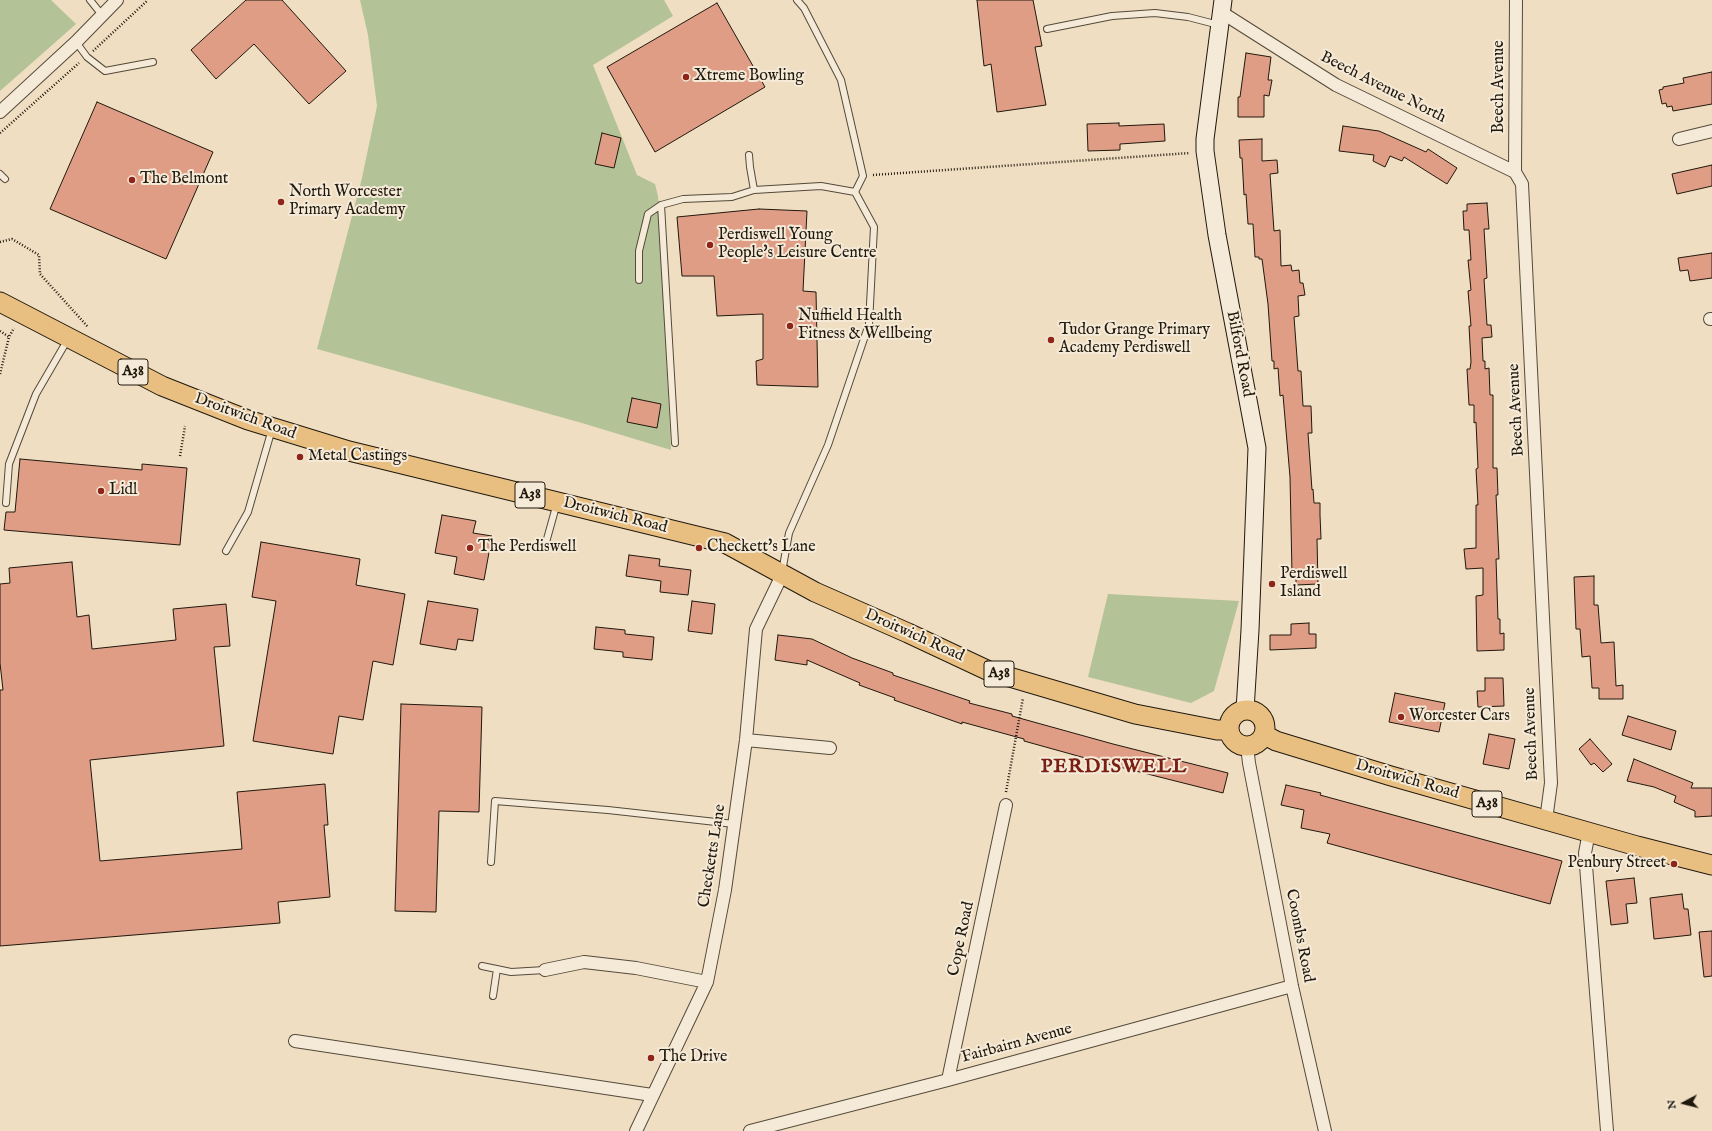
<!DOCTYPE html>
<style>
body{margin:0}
#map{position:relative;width:1712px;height:1131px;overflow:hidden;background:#efdec2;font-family:"IM FELL English",serif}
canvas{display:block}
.north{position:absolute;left:1664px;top:1083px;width:40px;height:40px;-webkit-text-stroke:3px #f5ead7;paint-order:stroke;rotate:263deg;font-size:11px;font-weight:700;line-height:16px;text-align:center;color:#20180d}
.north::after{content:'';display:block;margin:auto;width:14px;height:18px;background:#20180d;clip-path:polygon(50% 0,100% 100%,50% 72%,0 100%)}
</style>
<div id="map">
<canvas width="1712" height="1131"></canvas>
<div class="north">N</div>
</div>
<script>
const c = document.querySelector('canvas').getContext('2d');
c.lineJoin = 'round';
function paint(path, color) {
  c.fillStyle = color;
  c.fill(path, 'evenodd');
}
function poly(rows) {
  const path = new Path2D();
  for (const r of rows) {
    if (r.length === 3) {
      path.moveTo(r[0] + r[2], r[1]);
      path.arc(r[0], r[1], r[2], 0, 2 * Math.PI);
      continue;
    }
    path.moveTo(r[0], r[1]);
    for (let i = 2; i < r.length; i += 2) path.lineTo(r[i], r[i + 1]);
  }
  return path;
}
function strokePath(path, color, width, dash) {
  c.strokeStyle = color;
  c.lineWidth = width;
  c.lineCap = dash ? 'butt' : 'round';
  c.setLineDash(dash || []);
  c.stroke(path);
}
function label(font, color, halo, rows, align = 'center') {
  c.font = font + ' "IM FELL English",serif';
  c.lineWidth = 4;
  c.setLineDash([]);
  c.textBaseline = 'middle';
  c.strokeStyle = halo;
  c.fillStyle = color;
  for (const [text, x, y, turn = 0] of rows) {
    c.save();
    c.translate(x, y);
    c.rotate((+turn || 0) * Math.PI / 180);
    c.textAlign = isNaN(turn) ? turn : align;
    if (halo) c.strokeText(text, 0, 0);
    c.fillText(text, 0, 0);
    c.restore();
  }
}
const green = poly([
 [0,0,51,0,76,24,0,91],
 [360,0,664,0,673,16,593,65,637,175,655,184,658,196,671,450,582,423,317,349,362,178,377,106,368,35],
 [1108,594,1239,601,1214,691,1191,703,1088,677]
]);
const building = poly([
 [246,0,282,0,346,71,309,104,254,44,216,79,191,50,246,0],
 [977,0,1033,0,1042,46,1035,47,1046,105,997,112,991,64,984,66,977,0],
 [717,3,765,87,655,152,607,67,717,3],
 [1246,53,1271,57,1268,80,1272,80,1269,96,1264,95,1264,117,1238,117,1238,97,1240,97,1246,53],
 [1712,72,1712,104,1673,111,1672,106,1667,107,1666,103,1662,104,1659,90,1663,89,1663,87,1684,83,1683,78,1712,72],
 [97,102,213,152,166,259,50,209,97,102],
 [1119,123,1119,126,1164,124,1165,141,1120,144,1120,150,1088,151,1087,124,1119,123],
 [1343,126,1379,131,1426,152,1428,149,1457,168,1447,184,1404,157,1402,161,1390,156,1385,167,1373,161,1374,155,1339,151,1343,126],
 [602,133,621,138,614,168,595,164,602,133],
 [1262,139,1262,161,1277,160,1278,173,1270,174,1274,231,1280,230,1281,266,1291,265,1292,271,1299,270,1300,283,1303,283,1305,295,1298,296,1299,316,1294,317,1298,371,1301,371,1303,406,1311,406,1312,433,1308,433,1312,490,1313,489,1314,503,1320,503,1320,515,1321,539,1317,539,1318,584,1296,585,1296,574,1292,574,1290,477,1283,395,1280,396,1278,368,1274,369,1274,361,1272,361,1268,304,1262,259,1259,259,1259,257,1255,257,1253,224,1248,224,1246,194,1244,195,1242,158,1240,158,1239,140,1262,139],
 [1712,165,1712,186,1677,194,1672,174,1712,165],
 [1487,203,1489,229,1484,229,1487,278,1484,279,1487,325,1491,325,1492,337,1482,338,1483,361,1485,361,1485,369,1489,368,1490,395,1493,395,1493,468,1497,468,1498,495,1496,495,1499,559,1496,559,1498,619,1500,619,1500,634,1504,633,1504,650,1477,651,1476,596,1483,595,1483,568,1466,569,1464,549,1476,548,1476,505,1478,505,1476,469,1478,468,1476,422,1474,423,1474,405,1469,405,1467,369,1470,369,1471,362,1469,326,1471,326,1468,291,1471,290,1468,260,1471,260,1469,230,1464,230,1463,211,1467,211,1467,204,1487,203],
 [759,209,807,211,803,291,816,292,818,387,757,385,756,361,763,359,763,314,717,316,714,276,682,276,677,217,759,209],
 [1712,253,1712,278,1690,281,1688,270,1680,271,1678,258,1712,253],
 [632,398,661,404,657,428,627,422,632,398],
 [20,459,142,470,142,464,187,468,180,545,4,530,6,512,15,512,20,459],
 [442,515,476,521,473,533,492,536,484,580,454,574,457,557,435,553,442,515],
 [261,542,360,559,356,585,405,594,393,665,373,661,363,720,339,716,333,754,253,741,276,601,252,597,261,542],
 [629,555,660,559,659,566,691,570,688,595,660,592,661,581,626,576,629,555],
 [72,562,77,617,89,615,92,649,176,640,173,609,226,604,230,646,214,647,224,746,90,760,100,861,242,849,237,792,325,784,328,825,324,825,330,897,278,902,280,923,0,946,0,690,3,690,0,663,0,584,10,583,9,568,72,562],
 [1594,576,1594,605,1598,605,1601,643,1614,642,1616,686,1623,685,1623,699,1599,699,1599,688,1592,688,1590,656,1582,657,1580,629,1576,629,1574,577,1594,576],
 [428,601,478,609,473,641,458,639,456,650,420,644,428,601],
 [692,601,715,604,712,634,688,631,692,601],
 [1309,623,1309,634,1316,634,1316,648,1270,650,1270,635,1291,635,1291,624,1309,623],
 [596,627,625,630,625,634,654,637,652,660,623,657,623,652,594,649,596,627],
 [778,635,812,639,852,658,893,673,893,675,970,701,969,703,1012,714,1012,716,1113,744,1228,773,1223,793,1096,761,1024,741,1024,739,962,722,962,724,894,700,895,698,859,685,860,683,807,660,807,665,775,660,778,635],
 [1485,678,1503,678,1504,706,1478,707,1477,691,1485,691,1485,678],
 [1395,693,1445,703,1439,732,1389,722,1395,693],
 [401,704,482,707,479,812,439,811,436,912,395,911,401,704],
 [1628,716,1676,731,1671,750,1622,735,1628,716],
 [1489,734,1515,739,1509,769,1483,764,1489,734],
 [1590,739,1612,764,1603,772,1594,763,1591,765,1579,749,1590,739],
 [1634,759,1693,783,1691,788,1712,788,1712,816,1695,817,1695,811,1674,802,1676,796,1654,787,1627,781,1634,759],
 [1286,785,1321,793,1320,795,1562,861,1550,904,1327,843,1330,834,1301,828,1304,810,1281,805,1286,785],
 [1634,878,1637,903,1626,904,1628,923,1611,925,1606,881,1634,878],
 [1682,894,1684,909,1688,909,1691,935,1654,939,1650,898,1682,894],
 [1712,931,1712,976,1704,977,1699,932,1712,931]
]);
const path = poly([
 [93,51,148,0],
 [0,133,79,63],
 [873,175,1190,153],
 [0,242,12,239,39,255,40,274,88,327],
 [0,331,9,337,14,328],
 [0,374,9,337],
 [180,456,185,426],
 [1006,792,1023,698]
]);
const service = poly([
 [90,0,102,15],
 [797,0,804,8,841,80,863,176,855,192],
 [1047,29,1112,16,1155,13,1188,17,1219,25],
 [76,42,87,57,105,71,153,62],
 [749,155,750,167,754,190,821,186,855,192],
 [0,174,5,179],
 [661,205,675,443],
 [639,280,639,251,648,214,661,205,683,199,732,197,754,190],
 [6,503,9,464,36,394,68,339],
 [545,546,557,503],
 [226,551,248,512,272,429],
 [782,572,789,533,828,445,869,324,874,227,855,192],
 [491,862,495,801,608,810,734,824],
 [482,966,511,972,545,970],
 [493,996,497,969]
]);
const minor = poly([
 [1516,0,1515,172,1522,184,1551,783,1546,820],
 [1221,12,1336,85,1515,172],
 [0,112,76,42,117,0],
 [1679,139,1712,131],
 [1710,319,1712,319],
 [746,740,830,748],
 [1247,746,1249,763,1292,986,1325,1131],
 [1589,832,1585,853,1607,1131],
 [545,970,584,962,636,968,707,982],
 [295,1041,652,1095],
 [948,1080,1006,805],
 [636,1131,707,982,725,890,746,740,756,629,782,575],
 [750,1131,948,1080,1292,986]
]);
const secondary = poly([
 [1223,0,1205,139,1205,151,1217,235,1257,448,1250,630,1245,710]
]);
const primary = poly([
 [0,302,162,386,248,420,349,451,725,543,815,592,908,633,989,671,1135,714,1217,730,1229,730],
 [1247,728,18],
 [1265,735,1276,741,1391,776,1637,846,1712,865]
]);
const markers = [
 [686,77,4,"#8f2418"],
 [132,180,4,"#8f2418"],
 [281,202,4,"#8f2418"],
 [710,245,4,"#8f2418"],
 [790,326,4,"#8f2418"],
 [1051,340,4,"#8f2418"],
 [300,457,4,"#8f2418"],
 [101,491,4,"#8f2418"],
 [470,548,4,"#8f2418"],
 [699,548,4,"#8f2418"],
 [1272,584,4,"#8f2418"],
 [1401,717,4,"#8f2418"],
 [1674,864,4,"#8f2418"],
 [651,1058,4,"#8f2418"]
];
const shields = [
 [133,372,30],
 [530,495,30],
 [999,674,30],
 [1487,804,30]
];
const shieldNames = [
 ["A38",133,372],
 ["A38",530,495],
 ["A38",999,674],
 ["A38",1487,804]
];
const poiNames = [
 ["Xtreme Bowling",694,77],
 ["The Belmont",140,180],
 ["North Worcester",289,193],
 ["Primary Academy",289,211],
 ["Perdiswell Young",718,236],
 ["People's Leisure Centre",718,254],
 ["Nuffield Health",798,317],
 ["Fitness & Wellbeing",798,335],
 ["Tudor Grange Primary",1059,331],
 ["Academy Perdiswell",1059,349],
 ["Metal Castings",308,457],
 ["Lidl",109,491],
 ["The Perdiswell",478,548],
 ["Checkett's Lane",707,548],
 ["Perdiswell",1280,575],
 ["Island",1280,593],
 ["Worcester Cars",1409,717],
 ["Penbury Street",1666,864,"right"],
 ["The Drive",659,1058]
];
const streetNames = [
 ["Beech Avenue",1500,87,-90],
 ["Beech Avenue North",1383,88,27],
 ["Bilford Road",1239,354,79],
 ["Beech Avenue",1517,410,-93],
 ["Droitwich Road",245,417,20],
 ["Droitwich Road",615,516,14],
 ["Droitwich Road",914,636,24],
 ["Beech Avenue",1532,734,-92],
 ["Droitwich Road",1407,780,16],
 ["Checketts Lane",713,856,-81],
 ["Coombs Road",1299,936,79],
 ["Cope Road",962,939,-78],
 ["Fairbairn Avenue",1017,1044,-15]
];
const districtNames = [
 ["PERDISWELL",1114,768]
];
paint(green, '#b4c297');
paint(building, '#df9d85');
strokePath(building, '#20180d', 1);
strokePath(service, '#544a3a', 8);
strokePath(minor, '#544a3a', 14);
strokePath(secondary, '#20180d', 19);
strokePath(primary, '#20180d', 21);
strokePath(path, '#20180d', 2.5, [1, 2]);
strokePath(service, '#f5ead7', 6);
strokePath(minor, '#f5ead7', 12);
strokePath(secondary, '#f5ead7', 17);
strokePath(primary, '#e8bf81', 19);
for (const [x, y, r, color] of markers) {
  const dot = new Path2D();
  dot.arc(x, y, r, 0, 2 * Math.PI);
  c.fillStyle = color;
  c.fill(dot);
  strokePath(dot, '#f5ead7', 1.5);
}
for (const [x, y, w] of shields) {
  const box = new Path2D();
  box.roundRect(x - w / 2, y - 13, w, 26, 3);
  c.fillStyle = '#f5ead7';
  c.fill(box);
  strokePath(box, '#20180d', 1);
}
label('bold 15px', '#20180d', null, shieldNames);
label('16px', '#20180d', '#f5ead7', poiNames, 'left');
label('16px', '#20180d', '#f5ead7', streetNames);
c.letterSpacing = '1px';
label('bold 20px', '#7a1f14', '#f5ead7', districtNames);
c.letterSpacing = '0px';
</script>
